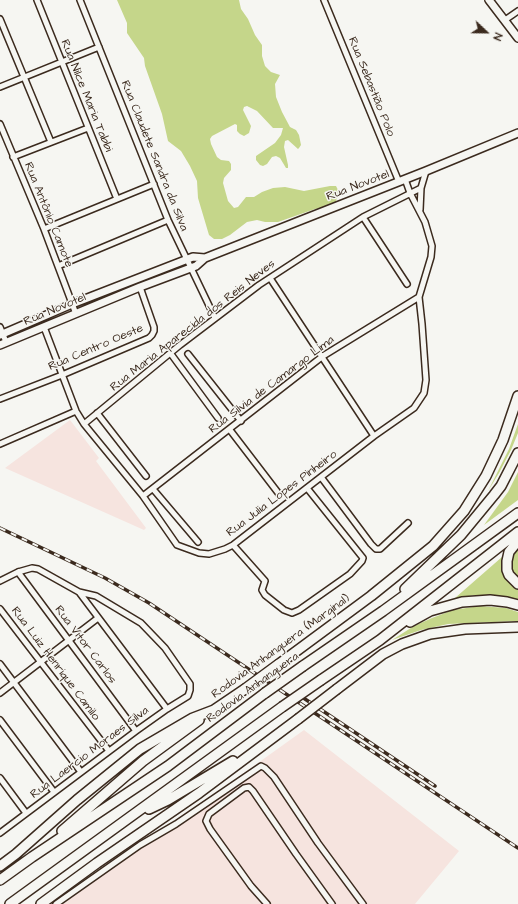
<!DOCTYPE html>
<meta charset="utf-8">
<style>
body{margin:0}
#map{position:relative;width:518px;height:904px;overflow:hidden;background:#f6f6f2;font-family:"Architects Daughter",sans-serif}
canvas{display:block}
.north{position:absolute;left:466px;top:12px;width:40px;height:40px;-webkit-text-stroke:3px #f6f6f2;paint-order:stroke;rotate:112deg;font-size:11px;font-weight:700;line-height:16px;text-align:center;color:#3b2a1e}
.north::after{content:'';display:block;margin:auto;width:14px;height:18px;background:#3b2a1e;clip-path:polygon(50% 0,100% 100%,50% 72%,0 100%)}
</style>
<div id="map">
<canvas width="518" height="904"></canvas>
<div class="north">N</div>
</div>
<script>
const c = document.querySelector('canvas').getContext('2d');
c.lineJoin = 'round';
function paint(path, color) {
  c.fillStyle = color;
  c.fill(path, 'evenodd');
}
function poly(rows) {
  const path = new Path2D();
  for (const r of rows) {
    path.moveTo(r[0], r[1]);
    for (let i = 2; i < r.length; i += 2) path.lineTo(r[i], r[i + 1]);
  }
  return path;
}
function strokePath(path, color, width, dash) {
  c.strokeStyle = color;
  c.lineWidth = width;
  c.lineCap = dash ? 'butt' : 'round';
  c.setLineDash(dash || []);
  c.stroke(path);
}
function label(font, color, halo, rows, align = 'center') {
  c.font = font + ' "Architects Daughter",sans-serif';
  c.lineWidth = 3;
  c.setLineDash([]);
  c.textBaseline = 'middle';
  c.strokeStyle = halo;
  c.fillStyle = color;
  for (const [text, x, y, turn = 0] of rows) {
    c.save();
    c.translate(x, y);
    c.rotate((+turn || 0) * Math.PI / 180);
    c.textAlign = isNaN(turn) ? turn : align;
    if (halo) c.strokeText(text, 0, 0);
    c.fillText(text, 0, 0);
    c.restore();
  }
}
const built = poly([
 [70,420,99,458,96,461,146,528,144,530,5,468],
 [304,730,459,851,415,904,61,904]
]);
const green = poly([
 [117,0,239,0,241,9,248,19,255,35,262,45,262,56,265,66,271,72,280,75,275,84,276,97,282,112,290,127,296,130,299,135,301,145,299,148,298,149,288,140,285,141,284,147,288,165,288,168,286,168,280,158,276,156,272,157,267,164,263,166,260,165,256,160,256,156,275,143,281,135,283,128,273,128,257,111,247,106,244,107,243,110,251,126,249,133,244,136,240,134,237,131,237,125,235,124,212,136,210,139,211,144,217,157,221,160,229,161,231,164,231,170,224,178,223,183,228,201,234,208,238,207,246,197,254,197,262,192,273,188,285,187,304,191,330,186,336,186,338,190,336,202,337,206,315,209,278,222,265,222,257,220,247,222,230,235,222,239,214,239,209,235,198,198,197,181,190,166,181,151,168,141,162,114,145,66,144,58,127,33,127,23],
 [518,424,518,433,511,450,499,473,488,491,509,449],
 [518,472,518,500,484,525,508,492],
 [518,546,518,579,512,574,510,563,512,553],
 [502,557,502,570,506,579,512,586,518,590,518,600,496,595,476,595,455,598],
 [480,606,506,608,518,612,518,621,448,624,421,630,392,640,414,626,432,618,453,610]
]);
const street = poly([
 [37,0,117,199],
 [80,0,168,220,215,318],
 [324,0,399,182],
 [0,19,51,142],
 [505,20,518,11],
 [0,87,99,47],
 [0,124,44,229,76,314],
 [13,157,88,128],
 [420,210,421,188,426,171],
 [363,217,407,284],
 [44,229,154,184],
 [58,266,168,220],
 [270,278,374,436],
 [0,327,6,342],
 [44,327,76,411,84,424,143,496,177,545,199,553,209,554,225,549,233,545,374,436,414,408,424,393,426,380,422,324,419,297,431,257,432,246,425,222,410,193,405,179],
 [171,354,218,418],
 [188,354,241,421],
 [0,399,62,375,149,338,152,335,154,331,154,327,140,287],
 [97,413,146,476],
 [84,424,180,345,259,285,363,217,421,188],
 [230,430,279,494],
 [0,444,76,411],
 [321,477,371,544,376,549,380,549,408,523],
 [153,489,198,542],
 [143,496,323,356,419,297],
 [233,545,265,581,262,590,265,595,284,610,292,613,299,610,350,574,362,561,363,558,307,488],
 [18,572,136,731],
 [0,581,18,572,32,568,38,569,79,592,96,596,141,623,165,648,190,684,190,690,188,696,167,709,136,731,0,833],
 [79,592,167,709],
 [0,609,109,751],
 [0,664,81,772],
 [0,693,98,618],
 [0,720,54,792],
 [0,778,26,813],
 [56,904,140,845,176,824,261,766,265,768,274,777,318,843,363,904],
 [267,904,251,886,210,829,206,821,209,814,244,788,249,787,253,791,296,854,332,904]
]);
const secondary = poly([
 [489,0,518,38],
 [0,335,72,304,193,257,205,258],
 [0,345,140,287,196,266,205,258,426,171,518,133]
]);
const highway = poly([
 [518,541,509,552,507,561,507,570,509,575,518,584],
 [405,589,461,535,494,495,501,486,518,453],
 [410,622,430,611,462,602,490,600,507,602,518,605],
 [279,664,371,596,433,546,464,511,486,476,503,440,518,396],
 [303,666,383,611,518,513],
 [321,680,380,640,518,532],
 [337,689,383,654,402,644,430,634,465,629,518,627],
 [149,809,168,800,233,761],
 [62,831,143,761,199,720],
 [0,866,16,854,77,800,140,749,193,718,214,710,245,689],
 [0,880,32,857,168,766,265,693],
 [10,904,282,707],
 [41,904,97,863,199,793,298,719]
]);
const rail = poly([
 [0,528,105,578,149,603,518,848],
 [299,695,435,786]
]);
const highwayBridge = poly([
 [245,689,279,664],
 [265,693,303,666],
 [282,707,321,680],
 [298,719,337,689]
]);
const streetNames = [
 ["Rua Sebastião Polo",371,87,68],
 ["Rua Nilce Maria Tabbi",86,96,68],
 ["Rua Claudete Sandra da Silva",154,156,68],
 ["Rua Novotel",358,186,-21],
 ["Rua Antônio Camote",48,215,68],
 ["Rua Novotel",55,310,-23],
 ["Rua Maria Aparecida dos Reis Neves",193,326,-38],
 ["Rua Centro Oeste",96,348,-23],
 ["Rua Silvia de Camargo Lima",272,385,-37],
 ["Rua Julia Lopes Pinheiro",282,494,-37],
 ["Rua Vitor Carlos",85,645,53],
 ["Rodovia Anhanguera (Marginal)",281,647,-36],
 ["Rua Luiz Henrique Camilo",55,664,53],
 ["Rodovia Anhanguera",253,688,-36],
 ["Rua Laercio Moraes Silva",90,753,-37]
];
paint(built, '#f6e4df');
paint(green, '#c5d68a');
strokePath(street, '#3b2a1e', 8);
strokePath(secondary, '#3b2a1e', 10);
strokePath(highway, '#3b2a1e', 12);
strokePath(street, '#f6f6f2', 5);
strokePath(secondary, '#f6f6f2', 7);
strokePath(highway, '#f6f6f2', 9);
strokePath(rail, '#3b2a1e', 3.5);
strokePath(rail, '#f6f6f2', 2, [6]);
strokePath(highwayBridge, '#3b2a1e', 12, []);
strokePath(highwayBridge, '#f6f6f2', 9);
label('12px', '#3b2a1e', '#f6f6f2', streetNames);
</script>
